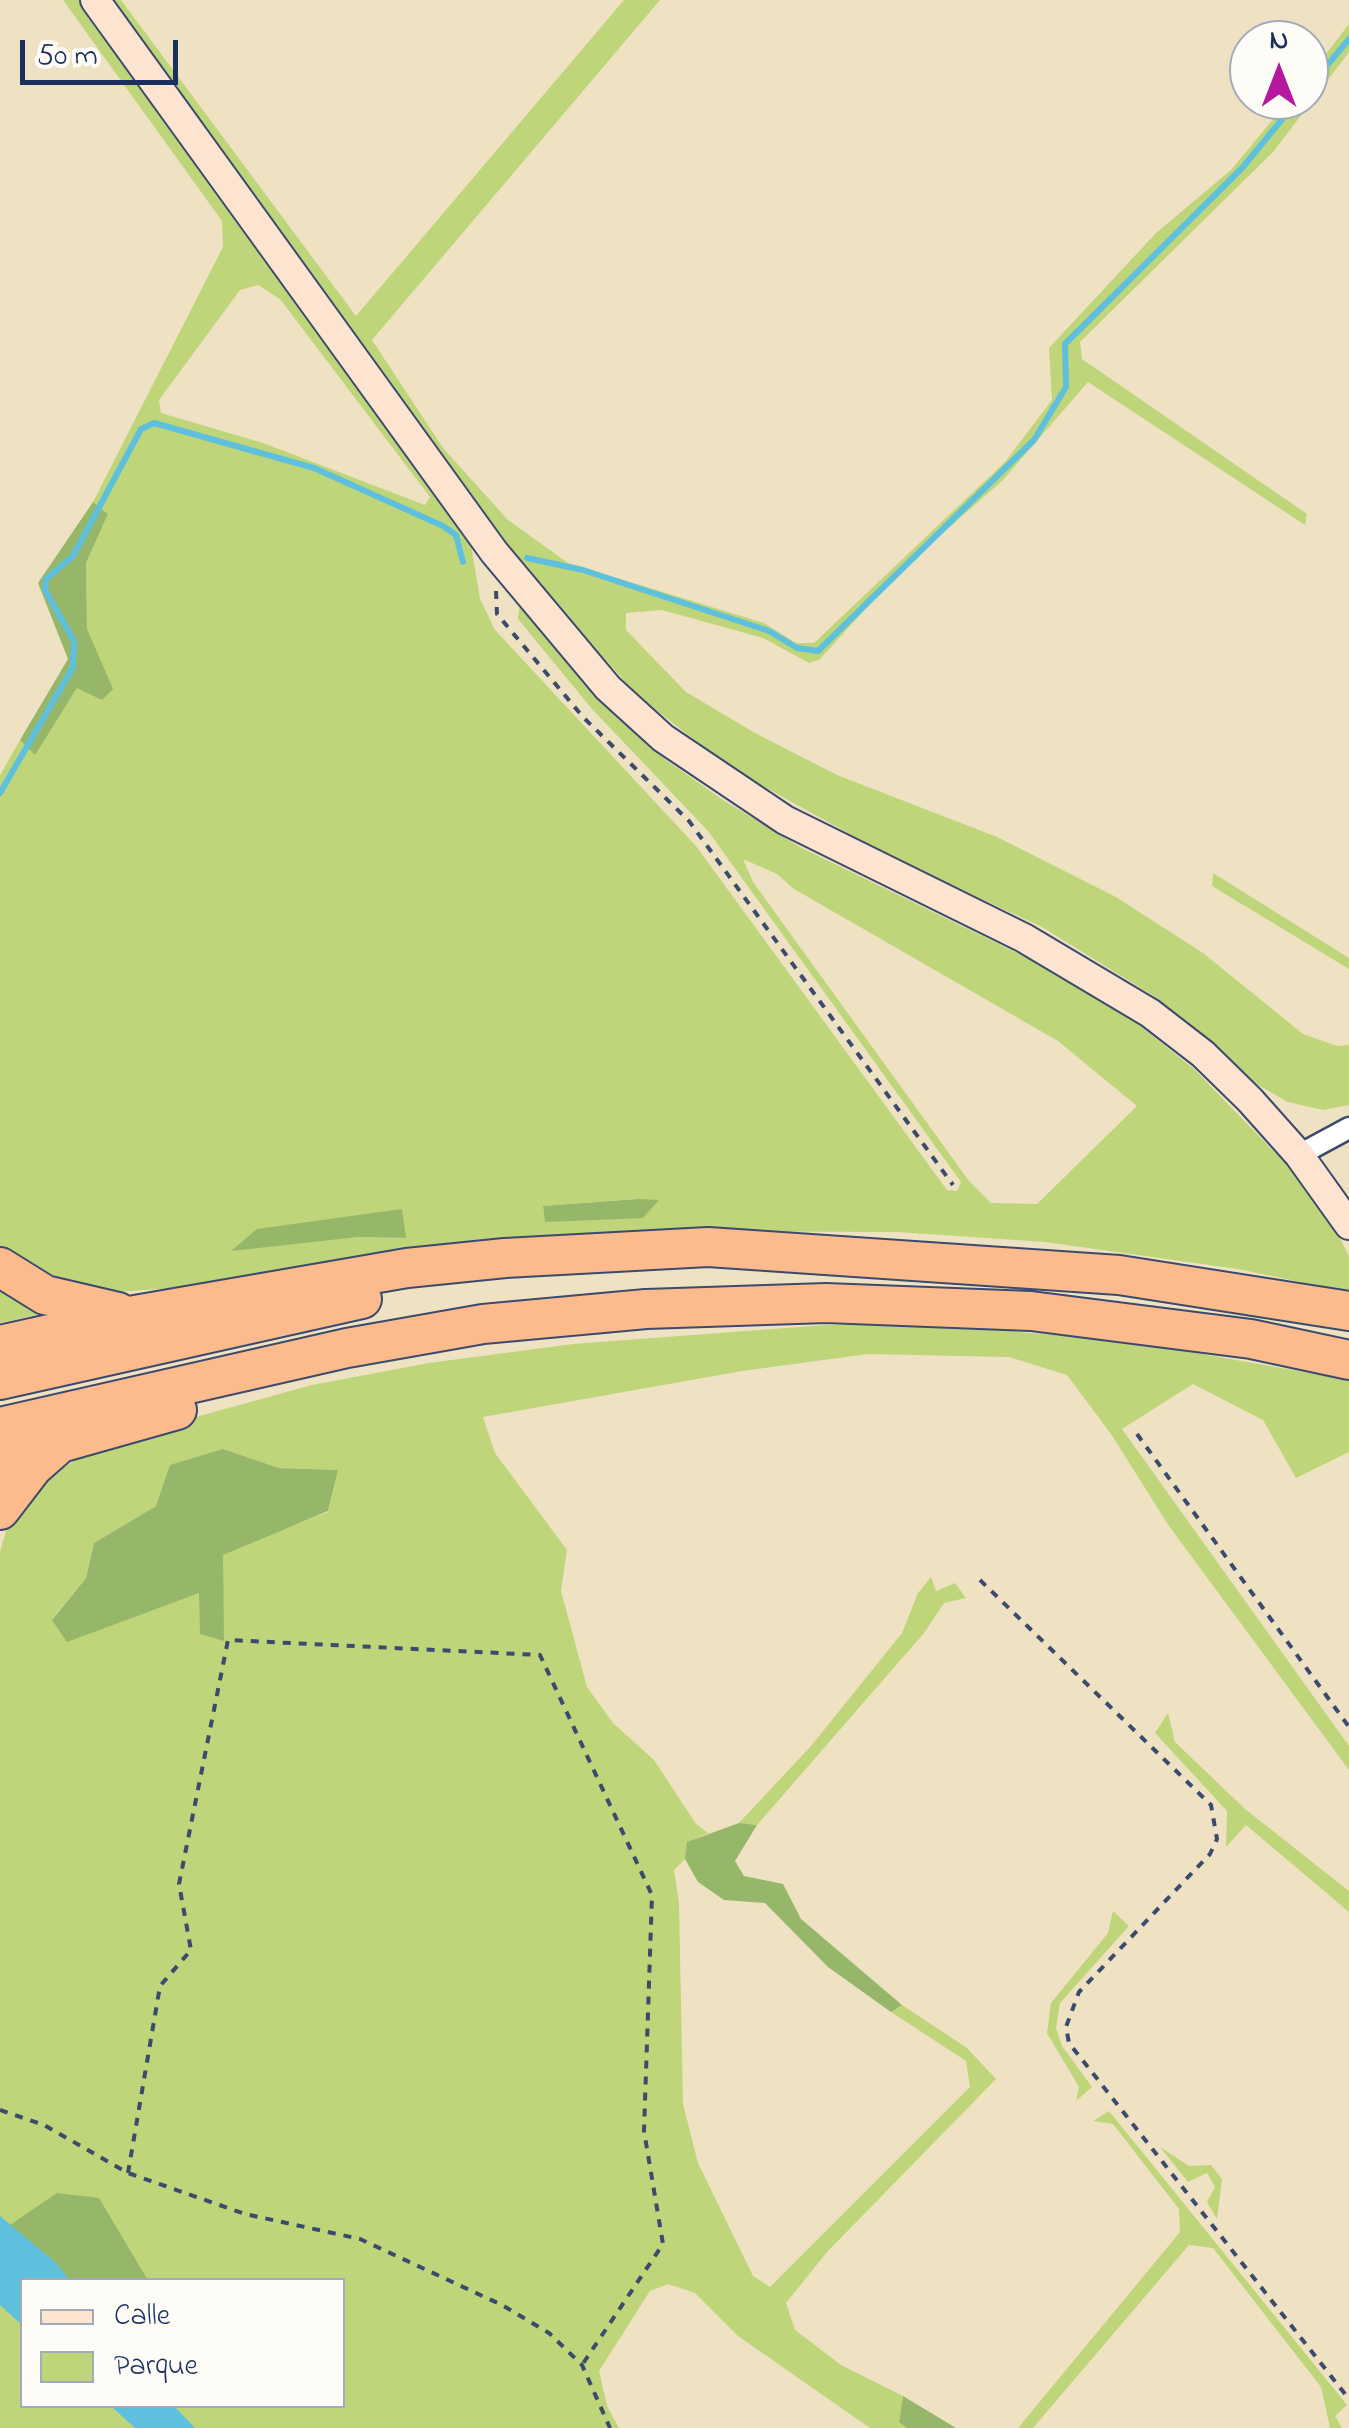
<!DOCTYPE html>
<style>
body{margin:0}
#map{position:relative;width:1349px;height:2428px;overflow:hidden;background:#efe2c3;font-family:"Indie Flower",sans-serif}
canvas{display:block}
.legend{position:absolute;left:20px;top:2278px;width:325px;height:130px;box-sizing:border-box;background:#fdfcf7;border:2px solid #a3aaba;margin:0;padding:12px 18px;list-style:none;font-size:30px;color:#1b2f5e}
.legend li{display:flex;align-items:center;gap:20px;height:50px}
.legend b{width:50px;border:2px solid #a3aaba}
.north{position:absolute;left:1229px;top:20px;width:100px;height:100px;box-sizing:border-box;background:#fdfcf7;border:2px solid #a3aaba;border-radius:50%;rotate:0deg;font-size:28px;font-weight:700;line-height:40px;text-align:center;color:#1b2f5e}
.north::after{content:'';display:block;margin:auto;width:35px;height:45px;background:#b5179e;clip-path:polygon(50% 0,100% 100%,50% 72%,0 100%)}
.scale{position:absolute;left:20px;top:40px;width:158px;height:45px;box-sizing:border-box;border:5px solid #1b2f5e;border-top:0;padding-left:12px;font-size:30px;line-height:35px;white-space:nowrap;color:#1b2f5e;-webkit-text-stroke:8px #fdfcf7;paint-order:stroke}
</style>
<div id="map">
<canvas width="1349" height="2428"></canvas>
<ul class="legend">
<li><b style="height:12px;background:#fde4d1"></b>Calle</li>
<li><b style="height:28px;background:#bed579"></b>Parque</li>
</ul>
<div class="north">N</div>
<div class="scale">50 m</div>
</div>
<script>
const c = document.querySelector('canvas').getContext('2d');
c.lineJoin = 'round';
function paint(path, color) {
  c.fillStyle = color;
  c.fill(path, 'evenodd');
}
function poly(rows) {
  const path = new Path2D();
  for (const r of rows) {
    path.moveTo(r[0], r[1]);
    for (let i = 2; i < r.length; i += 2) path.lineTo(r[i], r[i + 1]);
  }
  return path;
}
function strokePath(path, color, width, dash) {
  c.strokeStyle = color;
  c.lineWidth = width;
  c.lineCap = dash ? 'butt' : 'round';
  c.setLineDash(dash || []);
  c.stroke(path);
}
const green = poly([
 [63,0,80,0,470,539,480,599,495,630,696,846,947,1190,957,1191,961,1182,708,831,592,709,518,619,520,603,598,698,666,760,723,800,800,847,1056,972,1134,1021,1194,1069,1285,1163,1330,1219,1349,1256,1349,1292,1238,1269,1045,1242,898,1232,638,1231,476,1245,207,1286,116,1292,70,1288,0,1249,0,775,20,740,35,754,77,688,87,629,86,563,108,514,93,502,223,247,222,221],
 [258,285,280,299,430,497,425,505,263,443,161,413,159,400,240,290],
 [743,859,777,874,794,889,1058,1041,1137,1106,1037,1204,991,1203,969,1181,753,882],
 [638,1199,546,1222,545,1222,543,1206],
 [402,1210,405,1238,359,1237,233,1250],
 [109,0,121,0,356,316,624,0,660,0,372,340,443,448,508,520,568,563,764,623,796,643,814,643,1005,462,1052,400,1049,348,1156,233,1231,170,1289,100,1309,100,1309,76,1349,24,1349,52,1274,151,1080,342,1082,359,1307,514,1305,525,1088,382,1003,480,901,570,819,660,809,663,763,638,662,610,626,613,626,630,686,692,755,733,837,775,997,837,1116,897,1203,953,1303,1034,1337,1046,1349,1045,1349,1105,1323,1110,1288,1102,1251,1081,1152,995,1042,927,895,859,732,769,638,696,524,569],
 [1213,873,1349,958,1349,969,1212,886],
 [0,1285,54,1311,0,1323],
 [826,1325,939,1325,1134,1342,1349,1380,1349,1452,1296,1478,1263,1420,1193,1384,1122,1429,1349,1746,1349,1770,1169,1526,1111,1434,1067,1375,1009,1357,868,1354,742,1371,483,1417,495,1453,567,1550,561,1591,587,1687,613,1723,654,1760,696,1824,708,1833,688,1842,685,1859,674,1870,679,1903,683,2104,698,2163,753,2276,770,2287,970,2087,966,2061,891,2012,902,2005,967,2048,996,2079,827,2252,786,2303,795,2330,841,2365,903,2396,899,2422,907,2428,870,2428,738,2336,695,2293,668,2284,650,2291,599,2371,607,2406,619,2428,0,2428,0,1552,6,1531,33,1489,75,1460,116,1439,312,1385,429,1363,573,1344],
 [223,1449,279,1468,338,1470,328,1512,52,1619,86,1578,94,1543,156,1506],
 [100,2200,148,2280,342,2280,342,2406,22,2406,22,2280,102,2280],
 [931,1577,936,1591,955,1583,966,1598,944,1603,924,1633,757,1825,739,1823,811,1746,902,1633,918,1593],
 [1168,1713,1175,1742,1245,1809,1349,1891,1349,1912,1246,1825,1226,1847,1227,1811,1155,1733],
 [1113,1911,1129,1926,1060,2003,1056,2028,1062,2046,1092,2087,1076,2101,1079,2087,1047,2033,1051,2003,1108,1933],
 [1109,2111,1347,2405,1335,2416,1342,2428,1330,2428,1321,2387,1213,2248,1189,2245,1033,2428,1018,2428,1180,2232,1179,2209,1113,2124,1093,2121],
 [1160,2147,1189,2166,1211,2165,1222,2179,1217,2219,1207,2202,1215,2187,1207,2173,1188,2182]
]);
const forest = poly([
 [93,502,108,514,86,563,87,629,113,689,102,700,77,688,35,755,20,740,68,659,38,583],
 [638,1199,659,1200,643,1218,545,1222,543,1206],
 [402,1209,406,1238,359,1237,231,1251,257,1229],
 [223,1449,279,1468,338,1470,328,1511,223,1555,224,1641,200,1634,199,1593,67,1642,52,1620,86,1578,94,1543,156,1506,170,1465],
 [739,1823,757,1825,735,1861,744,1876,783,1884,801,1919,902,2005,891,2012,828,1967,765,1903,724,1900,698,1882,685,1859,687,1842],
 [57,2193,99,2198,148,2280,70,2280,55,2262,10,2225],
 [903,2396,956,2428,907,2428,899,2422]
]);
const water = poly([
 [0,2216,55,2262,70,2280,22,2280,22,2325,0,2305],
 [111,2406,174,2406,195,2428,135,2428]
]);
const stream = poly([
 [1309,87,1349,39],
 [527,558,583,570,769,631,797,648,818,651,1034,440,1066,387,1065,344,1242,168,1298,100],
 [0,793,73,667,74,641,45,590,46,579,73,556,141,429,154,423,314,468,443,526,456,535,463,562]
]);
const path = poly([
 [496,591,497,614,583,717,689,821,953,1185],
 [1137,1434,1349,1727],
 [980,1580,1211,1805,1217,1839,1210,1854,1079,1992,1066,2027,1069,2043,1349,2399],
 [0,2110,44,2125,128,2173,245,2214,360,2239,502,2305,549,2333,582,2365,610,2428],
 [128,2173,160,1986,191,1950,179,1884,228,1640,540,1655,652,1895,644,2131,663,2244,582,2365]
]);
const street = poly([
 [1299,1155,1349,1128]
]);
const secondary = poly([
 [95,0,494,552,608,688,663,738,785,820,1024,938,1150,1013,1203,1054,1250,1100,1299,1155,1349,1225]
]);
const highway = poly([
 [0,1267,45,1295,118,1312],
 [0,1345,135,1315,407,1268,505,1258,708,1247,1119,1275,1349,1311],
 [0,1380,362,1299],
 [0,1427,347,1348,483,1324,646,1309,826,1303,1031,1311,1251,1339,1349,1360],
 [0,1460,177,1410],
 [0,1510,33,1467,58,1445]
]);
paint(green, '#bed579');
paint(forest, '#96b669');
paint(water, '#5ec0dd');
strokePath(stream, '#5ec0dd', 6);
strokePath(street, '#3b4a6d', 25);
strokePath(secondary, '#3b4a6d', 32);
strokePath(highway, '#3b4a6d', 42);
strokePath(path, '#3b4a6d', 4, [8, 8]);
strokePath(street, '#fff', 20);
strokePath(secondary, '#fde4d1', 28);
strokePath(highway, '#fbbb8d', 38);
</script>
